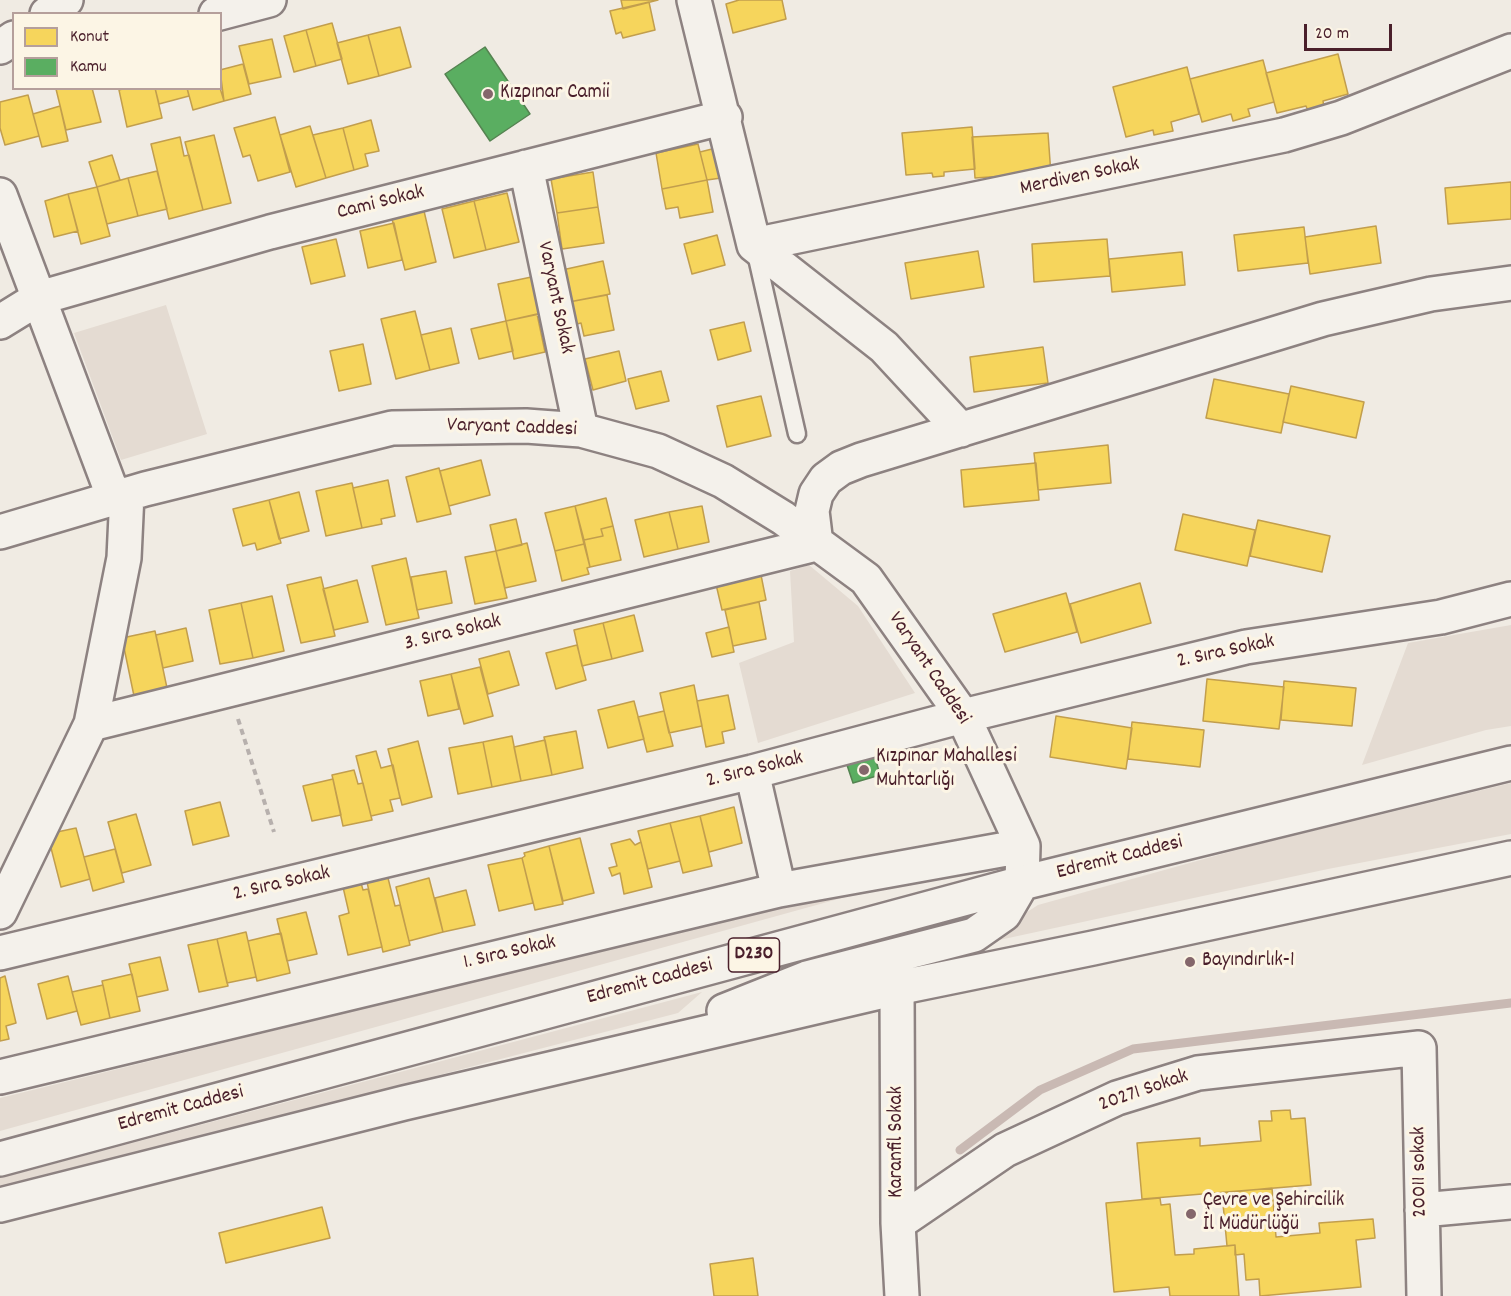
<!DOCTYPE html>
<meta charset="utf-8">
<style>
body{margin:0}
#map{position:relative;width:1511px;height:1296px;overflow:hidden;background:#f0ebe3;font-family:Dekko,sans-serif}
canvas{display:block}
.legend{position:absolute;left:12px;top:12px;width:210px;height:78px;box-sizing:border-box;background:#fcf5e5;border:2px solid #b59f9b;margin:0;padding:8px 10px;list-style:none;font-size:18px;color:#4a1f2b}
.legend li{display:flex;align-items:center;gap:12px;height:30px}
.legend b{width:30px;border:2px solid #b59f9b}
.scale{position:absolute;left:1304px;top:24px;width:88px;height:27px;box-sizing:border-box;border:3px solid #4a1f2b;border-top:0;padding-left:8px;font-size:18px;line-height:21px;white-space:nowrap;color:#4a1f2b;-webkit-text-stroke:4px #fcf5e5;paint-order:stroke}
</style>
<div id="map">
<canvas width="1511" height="1296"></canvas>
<ul class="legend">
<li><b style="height:16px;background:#f6d55c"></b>Konut</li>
<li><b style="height:16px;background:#5aae61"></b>Kamu</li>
</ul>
<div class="scale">20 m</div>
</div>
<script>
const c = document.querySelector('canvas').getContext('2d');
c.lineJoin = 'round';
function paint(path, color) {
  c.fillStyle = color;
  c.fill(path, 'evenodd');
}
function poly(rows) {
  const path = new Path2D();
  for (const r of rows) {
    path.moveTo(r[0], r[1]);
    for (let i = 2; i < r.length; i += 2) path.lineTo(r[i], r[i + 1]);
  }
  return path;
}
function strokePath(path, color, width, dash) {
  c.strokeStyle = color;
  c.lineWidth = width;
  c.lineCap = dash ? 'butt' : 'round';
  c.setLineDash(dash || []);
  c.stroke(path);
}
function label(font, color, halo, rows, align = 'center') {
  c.font = font + ' Dekko,sans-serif';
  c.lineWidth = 6;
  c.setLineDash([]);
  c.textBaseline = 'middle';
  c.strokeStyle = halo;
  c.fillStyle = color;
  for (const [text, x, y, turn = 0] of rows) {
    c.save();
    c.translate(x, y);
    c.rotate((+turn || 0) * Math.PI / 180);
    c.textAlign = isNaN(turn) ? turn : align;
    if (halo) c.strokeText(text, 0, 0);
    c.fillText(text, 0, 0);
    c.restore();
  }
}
const green = poly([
 [166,305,207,434,121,460,74,333],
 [809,565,858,606,915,693,758,743,739,663,794,642,790,571],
 [1511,625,1511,726,1486,730,1362,765,1408,643],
 [1511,783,1511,834,1328,869,976,945,1038,905,1251,846],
 [838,887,849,896,0,1131,0,1098,451,987],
 [702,992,678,1013,0,1189,0,1178]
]);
const homes = poly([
 [621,0,658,0,623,9,621,0],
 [739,0,782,0,786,19,733,33,726,4,739,0],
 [649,2,655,30,623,38,621,32,616,34,610,11,649,2],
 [332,23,342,59,316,66,306,30,332,23],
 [400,27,411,67,379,76,368,35,400,27],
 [306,30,316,66,294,72,284,36,306,30],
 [368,35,379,76,348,84,337,43,368,35],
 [272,39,281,77,249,84,239,46,272,39],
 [1338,54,1348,94,1323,101,1324,107,1308,111,1306,106,1277,113,1266,73,1338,54],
 [1263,60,1274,102,1248,109,1250,116,1233,121,1231,114,1202,122,1190,79,1263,60],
 [243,64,251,94,224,101,220,70,243,64],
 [1187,67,1199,114,1171,122,1173,131,1154,135,1153,130,1126,137,1113,87,1187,67],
 [92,88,101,122,66,130,56,89,92,88],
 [126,88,155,88,162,118,127,127,119,90,126,88],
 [155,88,187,88,189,96,159,104,155,88],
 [187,88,220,88,224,101,193,110,187,88],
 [28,95,39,136,5,145,0,128,0,102,28,95],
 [60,106,68,141,42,147,33,114,60,106],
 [275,117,290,172,258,181,250,155,243,157,234,128,275,117],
 [371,120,379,151,365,154,368,166,354,170,343,128,371,120],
 [310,126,326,178,296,187,280,135,310,126],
 [972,127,975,169,944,172,944,176,933,177,932,173,906,175,902,133,972,127],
 [343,128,354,170,326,178,313,135,343,128],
 [1048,133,1051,175,1005,183,1004,176,975,178,972,137,1048,133],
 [214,135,231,203,203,210,185,142,214,135],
 [180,137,184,156,189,155,203,210,169,219,151,144,180,137],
 [698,144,707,180,662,189,656,153,698,144],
 [720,147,728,177,707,180,700,152,720,147],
 [112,155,120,180,97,187,89,162,112,155],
 [157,171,167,209,138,216,128,178,157,171],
 [593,172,598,207,557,213,551,179,593,172],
 [128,178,138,216,107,224,97,187,128,178],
 [707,180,713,212,680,218,678,207,666,209,662,189,707,180],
 [1511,182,1511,219,1448,224,1445,188,1511,182],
 [97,187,110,236,81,244,68,194,97,187],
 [507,193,519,242,486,250,474,201,507,193],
 [68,194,78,231,54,237,45,201,68,194],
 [474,201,486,250,454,258,442,209,474,201],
 [598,207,604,243,562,249,557,213,598,207],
 [424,211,436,262,405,270,392,219,424,211],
 [394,223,402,260,368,268,360,231,394,223],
 [1376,226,1381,263,1310,274,1305,237,1376,226],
 [1304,227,1308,263,1238,271,1234,235,1304,227],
 [717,235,725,265,692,274,684,244,717,235],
 [336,239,345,276,311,284,302,247,336,239],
 [1107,239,1110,276,1034,282,1032,244,1107,239],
 [978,251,984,287,911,299,905,263,978,251],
 [1182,252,1185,285,1112,292,1109,259,1182,252],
 [603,261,610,294,569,302,562,270,603,261],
 [541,275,549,312,506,321,498,284,541,275],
 [607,295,614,330,584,336,581,323,573,325,569,302,607,295],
 [415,311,430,370,396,379,381,319,415,311],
 [537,314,545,352,514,359,506,321,537,314],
 [506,321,513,351,479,359,471,329,506,321],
 [744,322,751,351,718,360,710,330,744,322],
 [451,328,459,363,430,370,421,335,451,328],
 [363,344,371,384,339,391,330,351,363,344],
 [1043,347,1048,383,974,392,970,357,1043,347],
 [619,351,626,381,593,390,585,359,619,351],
 [661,371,669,401,636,409,628,379,661,371],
 [1214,379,1289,394,1281,433,1206,418,1214,379],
 [1291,386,1364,402,1356,438,1283,422,1291,386],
 [761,396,771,436,727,447,717,406,761,396],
 [1108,445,1111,483,1038,490,1034,453,1108,445],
 [481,460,490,495,449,506,440,471,481,460],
 [1036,463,1039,500,964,507,961,470,1036,463],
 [439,468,451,514,417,522,406,477,439,468],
 [388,480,395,516,381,519,382,524,362,528,353,488,388,480],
 [352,483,362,528,326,536,316,491,352,483],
 [299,492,309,531,279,539,269,500,299,492],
 [606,498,613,526,601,529,603,536,584,540,575,506,606,498],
 [269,500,281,543,257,550,255,543,243,546,233,509,269,500],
 [575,506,584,544,555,551,545,513,575,506],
 [702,506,709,542,678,549,669,512,702,506],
 [669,512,678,549,644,557,635,520,669,512],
 [1183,514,1255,530,1247,566,1175,550,1183,514],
 [516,519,522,545,496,551,490,525,516,519],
 [1258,520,1330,536,1322,572,1250,556,1258,520],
 [613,526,621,560,590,567,584,540,603,536,601,529,613,526],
 [527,543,536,581,505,588,496,551,527,543],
 [584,544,590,567,587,568,589,574,562,581,555,551,584,544],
 [496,551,507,598,475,604,465,557,496,551],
 [406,558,419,618,386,625,372,566,406,558],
 [760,570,766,600,722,610,715,580,760,570],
 [446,571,452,603,417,610,411,577,446,571],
 [321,577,335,636,301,643,287,585,321,577],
 [357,580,368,622,334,630,323,589,357,580],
 [1140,583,1151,623,1081,643,1070,604,1140,583],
 [1066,593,1077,632,1005,652,993,614,1066,593],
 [272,596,284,651,253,658,241,603,272,596],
 [759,602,766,639,733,646,725,610,759,602],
 [241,603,253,658,220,664,209,610,241,603],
 [634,615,643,651,612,659,603,623,634,615],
 [603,623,612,659,582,666,574,630,603,623],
 [729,627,734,652,712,657,706,633,729,627],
 [186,628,193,661,163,668,156,635,186,628],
 [155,631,167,688,134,696,122,638,155,631],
 [577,645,586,680,556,689,546,653,577,645],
 [509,651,519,685,488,694,479,659,509,651],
 [480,667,493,716,464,724,451,674,480,667],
 [451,674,459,709,428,716,420,681,451,674],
 [1207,679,1284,687,1279,729,1203,721,1207,679],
 [1284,681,1356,688,1352,726,1281,720,1284,681],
 [694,685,702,726,669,733,660,693,694,685],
 [728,695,735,729,722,732,724,743,706,747,697,701,728,695],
 [634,701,644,739,608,748,598,710,634,701],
 [664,711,673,746,647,752,638,717,664,711],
 [1056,716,1132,728,1126,769,1050,757,1056,716],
 [1132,722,1204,730,1200,767,1128,759,1132,722],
 [576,731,583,768,552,775,544,737,576,731],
 [512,736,521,781,492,787,483,742,512,736],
 [545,740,552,775,521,781,514,747,545,740],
 [418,741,432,797,402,805,388,749,418,741],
 [483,742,492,787,458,794,449,748,483,742],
 [376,751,381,768,393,765,400,798,390,800,393,811,371,816,356,756,376,751],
 [354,770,358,784,363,783,372,820,343,826,332,775,354,770],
 [333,779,341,815,312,821,303,786,333,779],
 [220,802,229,836,193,845,185,811,220,802],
 [734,807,742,843,709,852,700,816,734,807],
 [136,814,151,865,122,873,108,822,136,814],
 [700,816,712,866,683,873,670,823,700,816],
 [670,823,680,861,648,869,638,831,670,823],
 [76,828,90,879,61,887,51,848,57,832,76,828],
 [580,838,594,893,563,901,549,846,580,838],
 [630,839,635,845,641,842,652,887,624,894,620,873,612,876,609,868,617,866,611,844,630,839],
 [549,846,563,904,535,910,522,858,525,856,524,853,549,846],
 [115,849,124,882,93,891,84,857,115,849],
 [522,858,533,903,499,911,488,865,522,858],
 [387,874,395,906,400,905,410,945,383,952,366,878,387,874],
 [429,878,443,932,409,941,396,887,429,878],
 [361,883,363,890,368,889,382,947,348,955,339,916,349,913,343,887,361,883],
 [466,890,475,925,443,932,435,898,466,890],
 [306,912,317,954,287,961,277,919,306,912],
 [246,932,256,977,227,983,217,939,246,932],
 [281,933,290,973,257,981,248,941,281,933],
 [217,939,228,986,199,992,188,945,217,939],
 [160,957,168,990,137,997,129,964,160,957],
 [132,974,140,1011,110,1018,102,981,132,974],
 [5,976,16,1023,6,1026,9,1039,0,1041,0,978,5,976],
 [68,976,77,1011,47,1019,38,984,68,976],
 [103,985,110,1018,81,1025,72,992,103,985],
 [1290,1110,1291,1119,1305,1118,1311,1185,1142,1199,1137,1143,1200,1138,1200,1146,1261,1141,1259,1121,1272,1121,1271,1111,1290,1110],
 [1272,1188,1276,1237,1320,1233,1319,1223,1373,1219,1375,1238,1356,1240,1361,1287,1260,1296,1259,1279,1246,1280,1244,1254,1235,1255,1235,1245,1227,1246,1222,1193,1272,1188],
 [1160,1198,1161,1205,1170,1204,1175,1255,1194,1254,1194,1249,1235,1245,1239,1296,1170,1296,1169,1287,1114,1292,1106,1203,1160,1198],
 [322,1207,330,1238,226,1263,219,1233,322,1207],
 [753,1258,758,1296,714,1296,710,1264,753,1258]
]);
const public = poly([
 [485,47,530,114,490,141,445,74,485,47],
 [875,757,880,775,853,783,847,765,875,757]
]);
const stream = poly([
 [960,1150,1040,1090,1133,1049,1511,1003]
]);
const path = poly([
 [238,719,274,832]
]);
const lane = poly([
 [755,249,797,434]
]);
const street = poly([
 [694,0,754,245,884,347,961,430],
 [47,14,66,0],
 [216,14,269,0],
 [0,47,14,38],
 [526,167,581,430],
 [0,195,114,498],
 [754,245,1284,135,1341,118,1511,51],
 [0,322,39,298,270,232,725,117],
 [0,532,145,489,392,428,526,426,581,430,658,451,723,481,783,518,866,579,963,716,1023,846,1022,883],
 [91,724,816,544,812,511,816,494,826,479,841,468,861,460,1323,319,1431,294,1511,283],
 [752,772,779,890],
 [0,912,91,724,124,558,127,494],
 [0,953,752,772,963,716,1246,647,1441,617,1511,599],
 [897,988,898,1223,902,1296],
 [0,1077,779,890,1023,846],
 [1422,1210,1511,1202],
 [898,1223,1005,1150,1117,1098,1198,1073,1419,1048,1424,1296]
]);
const highway = poly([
 [724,1011,807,978,974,935,1004,914,1022,883],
 [0,1159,1022,883,1511,763],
 [0,1205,404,1103,897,988,1093,948,1511,858]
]);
const markers = [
 [488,94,6,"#84666b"],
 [864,770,6,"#84666b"],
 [1190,962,6,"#84666b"],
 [1191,1214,6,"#84666b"]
];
const shields = [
 [754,955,51]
];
const shieldNames = [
 ["D230",754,955]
];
const poiNames = [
 ["Kızpınar Camii",500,94],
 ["Kızpınar Mahallesi",876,758],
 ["Muhtarlığı",876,782],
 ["Bayındırlık-1",1202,962],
 ["Çevre ve Şehircilik",1203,1202],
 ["İl Müdürlüğü",1203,1226]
];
const streetNames = [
 ["Merdiven Sokak",1080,178,-12],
 ["Cami Sokak",381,204,-14],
 ["Varyant Sokak",554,298,78],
 ["Varyant Caddesi",512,429,2],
 ["3. Sıra Sokak",453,634,-14],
 ["2. Sıra Sokak",1226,653,-12],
 ["Varyant Caddesi",928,669,56],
 ["2. Sıra Sokak",755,771,-14],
 ["Edremit Caddesi",1120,859,-14],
 ["2. Sıra Sokak",282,885,-13],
 ["1. Sıra Sokak",510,954,-13],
 ["Edremit Caddesi",650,983,-15],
 ["20271 Sokak",1144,1092,-19],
 ["Edremit Caddesi",181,1110,-15],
 ["Karanfil Sokak",898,1142,-90],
 ["20011 sokak",1421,1172,-91]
];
paint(green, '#e4dbd2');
paint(homes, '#f6d55c');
strokePath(homes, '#c29e4d', 1.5);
paint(public, '#5aae61');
strokePath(public, '#558351', 1.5);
strokePath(stream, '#c9b9b3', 9);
strokePath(lane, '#8d8281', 21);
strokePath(street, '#8d8281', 38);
strokePath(highway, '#8d8281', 38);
strokePath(path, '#b7b0ad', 4, [6, 4.5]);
strokePath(lane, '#f4f1eb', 16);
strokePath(street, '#f4f1eb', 33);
strokePath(highway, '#f4f1eb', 33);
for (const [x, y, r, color] of markers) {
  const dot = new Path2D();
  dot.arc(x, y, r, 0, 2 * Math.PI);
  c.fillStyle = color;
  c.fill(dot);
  strokePath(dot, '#fcf5e5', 2);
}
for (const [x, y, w] of shields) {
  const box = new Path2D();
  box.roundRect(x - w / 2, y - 17, w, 34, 4.5);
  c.fillStyle = '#fcf5e5';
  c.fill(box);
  strokePath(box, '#4a1f2b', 1.5);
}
label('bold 20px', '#4a1f2b', null, shieldNames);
label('21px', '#4a1f2b', '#fcf5e5', poiNames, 'left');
label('21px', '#4a1f2b', '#fcf5e5', streetNames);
</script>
